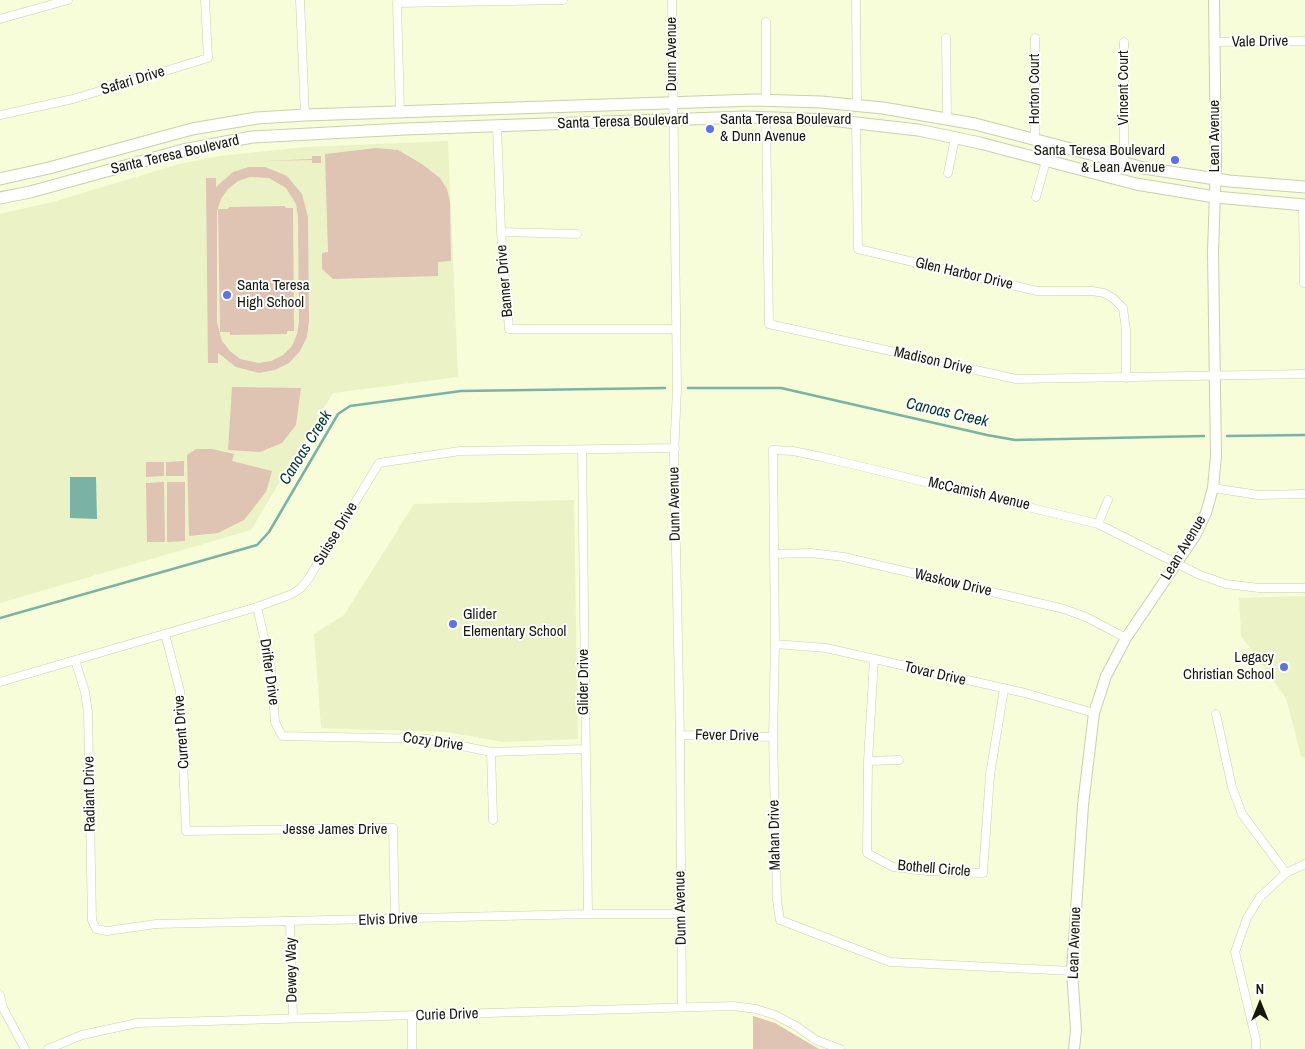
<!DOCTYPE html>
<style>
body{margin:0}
#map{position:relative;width:1305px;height:1049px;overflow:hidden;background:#f6fdd8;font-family:"Archivo Narrow",sans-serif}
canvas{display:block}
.north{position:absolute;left:1235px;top:979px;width:50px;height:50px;-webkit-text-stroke:4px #fff;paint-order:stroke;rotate:0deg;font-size:14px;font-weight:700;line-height:20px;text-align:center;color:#16180b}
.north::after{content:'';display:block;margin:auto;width:18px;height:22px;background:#16180b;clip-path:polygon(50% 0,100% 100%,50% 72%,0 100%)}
</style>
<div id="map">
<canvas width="1305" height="1049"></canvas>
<div class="north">N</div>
</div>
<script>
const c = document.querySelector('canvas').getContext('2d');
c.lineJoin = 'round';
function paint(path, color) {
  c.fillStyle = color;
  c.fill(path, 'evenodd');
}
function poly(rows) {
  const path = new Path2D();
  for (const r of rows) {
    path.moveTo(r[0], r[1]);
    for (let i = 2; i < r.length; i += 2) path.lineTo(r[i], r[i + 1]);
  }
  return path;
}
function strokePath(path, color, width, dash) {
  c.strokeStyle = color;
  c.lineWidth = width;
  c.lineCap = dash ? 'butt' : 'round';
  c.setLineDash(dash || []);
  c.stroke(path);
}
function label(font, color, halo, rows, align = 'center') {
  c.font = font + ' "Archivo Narrow",sans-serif';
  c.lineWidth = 4;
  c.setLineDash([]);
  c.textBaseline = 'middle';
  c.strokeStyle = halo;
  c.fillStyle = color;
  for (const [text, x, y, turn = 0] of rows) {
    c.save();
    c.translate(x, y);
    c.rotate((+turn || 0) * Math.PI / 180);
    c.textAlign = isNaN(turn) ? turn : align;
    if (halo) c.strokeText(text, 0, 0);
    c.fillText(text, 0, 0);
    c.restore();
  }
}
const built = poly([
 [448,141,458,377,333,393,251,530,0,603,0,214,56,201,179,164,220,156,305,147],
 [574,500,578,739,503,742,446,732,321,728,314,634,344,615,414,504],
 [1305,596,1305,758,1301,756,1286,698,1241,636,1239,598]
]);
const green = poly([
 [376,148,398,150,422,164,440,178,447,189,450,202,451,261,438,262,438,276,333,279,322,269,322,253,328,252,325,154],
 [312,156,321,156,321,163,312,163,312,160,262,161,312,159],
 [249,167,265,167,287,176,302,194,308,217,309,322,307,337,300,351,289,363,275,370,259,373,236,367,218,353,218,363,208,363,206,178,216,178,216,187,233,172],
 [250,177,269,178,286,188,296,204,298,217,299,322,297,334,292,346,283,355,271,361,259,363,240,359,230,351,222,341,217,322,217,211,221,199,228,189,238,181],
 [285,206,286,208,293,208,294,331,287,331,287,334,230,335,230,332,220,332,218,209,228,209,229,207],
 [232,387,301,388,296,425,282,443,260,452,228,450],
 [196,449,212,449,234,454,232,461,272,471,266,492,244,520,218,533,189,536,187,455],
 [184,461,184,476,166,476,166,462],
 [146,462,164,462,164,476,146,477],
 [164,482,165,542,147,542,146,483],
 [167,482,185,482,185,541,167,542],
 [753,1016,775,1023,819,1049,753,1049]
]);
const water = poly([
 [70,477,96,477,97,519,70,518]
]);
const stream = poly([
 [688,388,781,388,987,435,1015,440,1204,436],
 [1227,436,1305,435],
 [0,618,257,545,269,532,338,414,350,406,461,391,665,388]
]);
const minor = poly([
 [300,0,305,115],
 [672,0,677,388,674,456,680,735,682,1007],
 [856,0,857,105],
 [0,19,68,0],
 [766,22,766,100],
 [946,38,947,118],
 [1124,42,1124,163],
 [1215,42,1305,41],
 [400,112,397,3,563,0],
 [0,115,73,99,208,58,205,0],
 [766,118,769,324,1016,379,1305,374],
 [856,122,858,249,1037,291,1092,291,1104,293,1113,298,1123,308,1126,330,1126,378],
 [497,126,501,232,509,329,676,329],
 [1035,140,1035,38],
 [948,173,955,138],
 [1036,197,1046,161],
 [1303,205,1304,283],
 [501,232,577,234],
 [582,450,588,914],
 [1213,488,1258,495,1305,494],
 [1098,524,1108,500],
 [774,554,811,553,844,557,1064,609,1086,617,1126,638],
 [257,607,271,668,275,722,282,736,428,739,491,752,584,749],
 [165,634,180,691,186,831,393,828,395,919],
 [775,644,826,648,1025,693,1094,713],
 [75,660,85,692,88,713,92,920,96,929,107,931,156,924,588,914,680,914],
 [874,660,868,761,867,853,893,867,927,871,983,873,990,775,1004,689],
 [0,682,257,607,292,594,301,588,309,578,379,463,460,451,675,448],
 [1216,714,1232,787,1242,814,1286,873],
 [680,735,773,737],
 [491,752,493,820],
 [868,761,899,760],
 [290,922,293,1018],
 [1072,971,890,962,780,920,777,900,773,737,775,644,773,450,793,451,822,457,1098,524,1200,575,1226,584,1259,588,1305,588],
 [0,995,3,1008,25,1049],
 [412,1016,412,1049],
 [48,1049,82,1035,137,1023,733,1006,756,1009,775,1015,796,1026,816,1040,840,1049],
 [1256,1049,1256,1040,1235,952,1247,918,1260,897,1286,873,1305,864]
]);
const tertiary = poly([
 [1074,1049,1076,1030,1072,971,1083,805,1094,713,1106,676,1126,638,1195,536,1206,513,1213,488,1216,456,1213,252,1216,164,1214,0]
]);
const secondary = poly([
 [0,179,49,168,192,129,257,118,305,115,755,100,821,102,883,108,975,124,1144,168,1229,181,1305,187],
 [0,198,30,192,183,150,252,137,405,129,746,117,830,120,918,130,980,143,1136,184,1215,197,1305,205]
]);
const markers = [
 [710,129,5,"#5f71e8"],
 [1175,160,5,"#5f71e8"],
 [227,295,5,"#5f71e8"],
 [453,624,5,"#5f71e8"],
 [1284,667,5,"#5f71e8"]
];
const streetNames = [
 ["Vale Drive",1260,42,-1],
 ["Dunn Avenue",672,54,-90],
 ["Safari Drive",133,81,-17],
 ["Vincent Court",1124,88,-90],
 ["Horton Court",1035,89,-90],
 ["Santa Teresa Boulevard",623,122,-2],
 ["Lean Avenue",1215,136,-90],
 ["Santa Teresa Boulevard",175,155,-13],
 ["Glen Harbor Drive",964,274,13],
 ["Banner Drive",505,281,-95],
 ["Madison Drive",933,361,13],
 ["McCamish Avenue",979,494,13],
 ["Dunn Avenue",675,504,-91],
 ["Suisse Drive",336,534,-59],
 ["Lean Avenue",1184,548,-59],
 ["Waskow Drive",953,583,13],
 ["Drifter Drive",269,672,82],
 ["Tovar Drive",935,674,13],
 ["Glider Drive",584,682,-90],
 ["Current Drive",182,732,-94],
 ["Fever Drive",727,736,1],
 ["Cozy Drive",433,742,8],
 ["Radiant Drive",90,794,-91],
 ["Jesse James Drive",335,830],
 ["Mahan Drive",775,835,-91],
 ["Bothell Circle",934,869,5],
 ["Dunn Avenue",681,908,-91],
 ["Elvis Drive",388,920,-2],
 ["Lean Avenue",1075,943,-88],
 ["Dewey Way",292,970,-91],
 ["Curie Drive",447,1015,-2]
];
const poiNames = [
 ["Santa Teresa Boulevard",720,120],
 ["& Dunn Avenue",720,137],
 ["Santa Teresa Boulevard",1165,151,"right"],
 ["& Lean Avenue",1165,168,"right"],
 ["Santa Teresa",237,286],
 ["High School",237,303],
 ["Glider",463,615],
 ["Elementary School",463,632],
 ["Legacy",1274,658,"right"],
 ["Christian School",1274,675,"right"]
];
const waterNames = [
 ["Canoas Creek",947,413,13],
 ["Canoas Creek",306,448,-58]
];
paint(built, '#ebf3c6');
paint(green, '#dfc3b3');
paint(water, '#7ab2a5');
strokePath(stream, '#7ab2a5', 2.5);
strokePath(minor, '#cad0ac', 9);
strokePath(tertiary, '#cad0ac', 12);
strokePath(secondary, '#cad0ac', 13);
strokePath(minor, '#fff', 8);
strokePath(tertiary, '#fff', 10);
strokePath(secondary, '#fff', 11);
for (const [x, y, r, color] of markers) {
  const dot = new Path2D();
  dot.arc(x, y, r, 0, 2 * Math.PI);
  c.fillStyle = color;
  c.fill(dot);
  strokePath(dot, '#fff', 2);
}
label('15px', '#16180b', '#fff', streetNames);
label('15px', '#16180b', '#fff', poiNames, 'left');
label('italic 16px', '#00362e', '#fff', waterNames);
</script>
